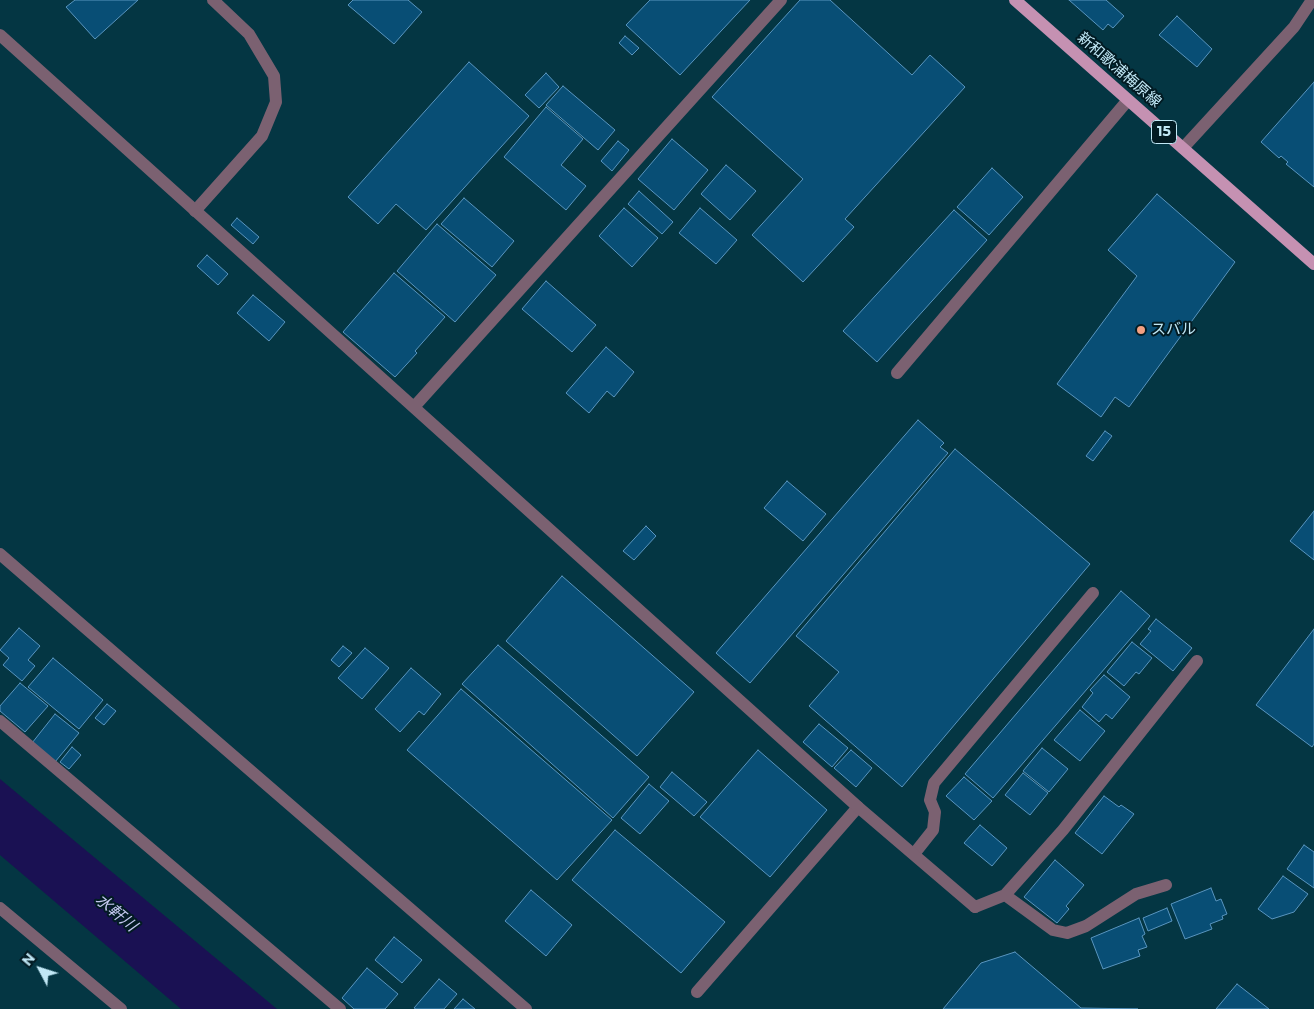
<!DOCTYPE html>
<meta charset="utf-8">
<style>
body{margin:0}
#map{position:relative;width:1314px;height:1009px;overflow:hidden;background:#043643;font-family:Montserrat,sans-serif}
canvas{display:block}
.north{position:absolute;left:15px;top:944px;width:50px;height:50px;-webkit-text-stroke:4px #021b23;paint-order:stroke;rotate:310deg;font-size:14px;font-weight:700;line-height:20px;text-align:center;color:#c1e8f6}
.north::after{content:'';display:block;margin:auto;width:18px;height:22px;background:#c1e8f6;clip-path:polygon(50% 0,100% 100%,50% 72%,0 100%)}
</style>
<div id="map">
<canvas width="1314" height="1009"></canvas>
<div class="north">N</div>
</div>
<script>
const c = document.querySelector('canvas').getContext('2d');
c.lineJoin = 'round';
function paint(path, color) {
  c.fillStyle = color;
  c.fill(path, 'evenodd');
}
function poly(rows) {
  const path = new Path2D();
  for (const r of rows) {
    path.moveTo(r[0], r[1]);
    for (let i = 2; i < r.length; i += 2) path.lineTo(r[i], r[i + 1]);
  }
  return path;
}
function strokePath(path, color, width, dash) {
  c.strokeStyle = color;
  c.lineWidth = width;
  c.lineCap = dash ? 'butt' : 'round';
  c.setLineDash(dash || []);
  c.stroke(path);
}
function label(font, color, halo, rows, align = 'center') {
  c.font = font + ' Montserrat,"Noto Sans JP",sans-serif';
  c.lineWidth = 4;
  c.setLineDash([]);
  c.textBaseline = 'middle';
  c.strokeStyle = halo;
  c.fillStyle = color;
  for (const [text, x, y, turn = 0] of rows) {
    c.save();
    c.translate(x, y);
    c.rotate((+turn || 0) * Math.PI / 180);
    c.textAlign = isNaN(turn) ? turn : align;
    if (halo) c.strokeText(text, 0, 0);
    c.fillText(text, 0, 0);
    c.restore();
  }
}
const water = poly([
 [0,779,277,1009,181,1009,0,855]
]);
const building = poly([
 [75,0,138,0,95,39,66,7,75,0],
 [353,0,408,0,422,12,394,44,348,5,353,0],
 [650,0,750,0,680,75,626,25,650,0],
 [800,0,830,0,912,75,930,55,965,87,845,219,854,227,803,282,752,235,803,179,712,97,800,0],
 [1069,0,1106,0,1124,16,1113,28,1108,24,1103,30,1069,0],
 [1177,16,1212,49,1197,67,1159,35,1177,16],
 [625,36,639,48,632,55,619,43,625,36],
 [469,62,529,116,426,230,396,204,378,224,348,197,469,62],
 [546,73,559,87,539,108,525,95,546,73],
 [1314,82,1314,187,1286,164,1288,162,1281,156,1279,158,1261,142,1314,82],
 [563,86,615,130,598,150,546,105,563,86],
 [546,107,583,139,561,165,586,186,566,210,504,157,546,107],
 [672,139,708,170,674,210,638,179,672,139],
 [618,141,629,150,612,171,601,161,618,141],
 [726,165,756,191,730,220,701,194,726,165],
 [992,168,1023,197,989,235,957,207,992,168],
 [639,191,673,222,662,234,628,204,639,191],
 [1157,194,1235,262,1129,407,1115,397,1101,417,1057,384,1137,276,1108,250,1157,194],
 [464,198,514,241,492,267,441,224,464,198],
 [624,208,658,238,632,267,599,236,624,208],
 [700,208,737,240,716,264,679,233,700,208],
 [954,210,987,240,877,362,843,331,954,210],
 [237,218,259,237,253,244,231,225,237,218],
 [437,224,496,275,455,322,397,271,437,224],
 [207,255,228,274,218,285,197,266,207,255],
 [394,273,445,317,415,351,417,353,395,377,343,332,394,273],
 [546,281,596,325,572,352,522,309,546,281],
 [253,295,285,322,269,341,237,313,253,295],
 [606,347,634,372,614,397,607,391,589,413,566,393,606,347],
 [918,420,944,443,940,447,948,453,750,683,716,653,918,420],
 [1105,431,1112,436,1093,461,1086,456,1105,431],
 [955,449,1090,564,902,787,809,706,839,672,796,636,955,449],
 [787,481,826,514,803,541,764,508,787,481],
 [1314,511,1314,560,1290,541,1314,511],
 [646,526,656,536,634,560,623,551,646,526],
 [562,576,694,692,637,756,506,641,562,576],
 [1121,591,1150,616,993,798,965,774,1121,591],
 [1156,619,1192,648,1173,671,1140,644,1151,631,1148,629,1156,619],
 [19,628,40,646,28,660,35,666,22,681,3,665,9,658,0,650,19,628],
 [1314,629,1314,744,1312,747,1256,705,1314,629],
 [1132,642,1152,658,1139,674,1136,672,1124,686,1107,672,1132,642],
 [498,645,649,777,613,818,462,684,498,645],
 [343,646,352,653,339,667,331,660,343,646],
 [365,648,389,668,362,699,338,678,365,648],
 [53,658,103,700,79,729,28,687,53,658],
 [411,668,441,694,424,715,419,711,400,732,375,709,411,668],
 [1104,675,1130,697,1112,719,1106,714,1099,722,1082,707,1093,693,1090,690,1104,675],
 [20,683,48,706,25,732,0,711,0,706,20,683],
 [461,689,612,820,557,880,407,750,461,689],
 [107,704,116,711,104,725,95,718,107,704],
 [1080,710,1105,731,1080,761,1054,740,1080,710],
 [55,714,79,733,55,762,32,743,55,714],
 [819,724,848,748,832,767,803,742,819,724],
 [72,747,81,755,69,769,60,762,72,747],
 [1042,748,1068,769,1049,792,1023,771,1042,748],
 [758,750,827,810,770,877,700,817,758,750],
 [851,750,872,768,856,787,834,768,851,750],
 [672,772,707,802,694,816,660,787,672,772],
 [1023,773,1048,793,1030,815,1005,795,1023,773],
 [964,777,992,801,974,820,946,796,964,777],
 [649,784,669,801,640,834,621,818,649,784],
 [1104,796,1119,807,1121,805,1134,814,1102,854,1075,833,1104,796],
 [980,825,1007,848,992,866,964,843,980,825],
 [615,830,725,922,681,973,572,880,615,830],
 [1304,845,1314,852,1314,888,1287,869,1304,845],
 [1055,860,1084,885,1066,906,1069,909,1057,923,1024,897,1055,860],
 [1283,876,1308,894,1294,912,1272,919,1258,909,1283,876],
 [1211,888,1216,901,1221,899,1227,914,1222,916,1223,919,1210,924,1212,929,1185,939,1171,904,1211,888],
 [531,890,572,925,546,956,505,921,531,890],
 [1167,908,1172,921,1148,931,1143,918,1167,908],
 [1139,918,1145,934,1142,936,1147,947,1138,950,1140,956,1103,969,1091,938,1139,918],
 [394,937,422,960,402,983,375,960,394,937],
 [1015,952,1081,1008,1138,1009,943,1009,981,963,1015,952],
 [367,968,398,994,385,1009,354,1009,342,998,367,968],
 [439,979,457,994,444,1009,416,1009,414,1008,439,979],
 [1237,984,1269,1009,1216,1009,1237,984],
 [463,999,475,1009,454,1009,463,999]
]);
const service = poly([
 [195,211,262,136,276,102,274,76,249,34,213,0],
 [897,373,1128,100],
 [914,854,933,830,935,812,930,800,934,783,1093,593],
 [1005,895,1053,930,1067,933,1086,926,1136,894,1166,885],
 [975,907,1005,895,1063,830,1197,661],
 [697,992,858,807]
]);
const minor = poly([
 [0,35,858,807,975,907],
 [1183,148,1294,27,1312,0],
 [414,407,781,0],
 [0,554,526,1009],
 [0,721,340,1009],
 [0,908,121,1009]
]);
const primary = poly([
 [1015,0,1314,264]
]);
const markers = [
 [1141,330,5,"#f3a082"]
];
const shields = [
 [1164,132,25]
];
const shieldNames = [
 ["15",1164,132]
];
const streetNames = [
 ["新和歌浦梅原線",1119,70,41]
];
const poiNames = [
 ["スバル",1151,330]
];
const waterNames = [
 ["水軒川",116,913,40]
];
paint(water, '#1a1153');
paint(building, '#084e75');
strokePath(building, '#5995bf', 1);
strokePath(service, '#7b6171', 12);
strokePath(minor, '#7b6171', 12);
strokePath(primary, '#c591b2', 12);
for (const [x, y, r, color] of markers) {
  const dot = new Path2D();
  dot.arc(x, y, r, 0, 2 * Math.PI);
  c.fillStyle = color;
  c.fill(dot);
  strokePath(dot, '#021b23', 2);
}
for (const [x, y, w] of shields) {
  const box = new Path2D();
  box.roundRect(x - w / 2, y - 11.5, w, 23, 4);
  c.fillStyle = '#021b23';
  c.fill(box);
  strokePath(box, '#c1e8f6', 1);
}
label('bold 14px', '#c1e8f6', null, shieldNames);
label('15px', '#c1e8f6', '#021b23', streetNames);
label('15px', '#c1e8f6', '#021b23', poiNames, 'left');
label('italic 16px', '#c3c7f0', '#021b23', waterNames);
</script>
